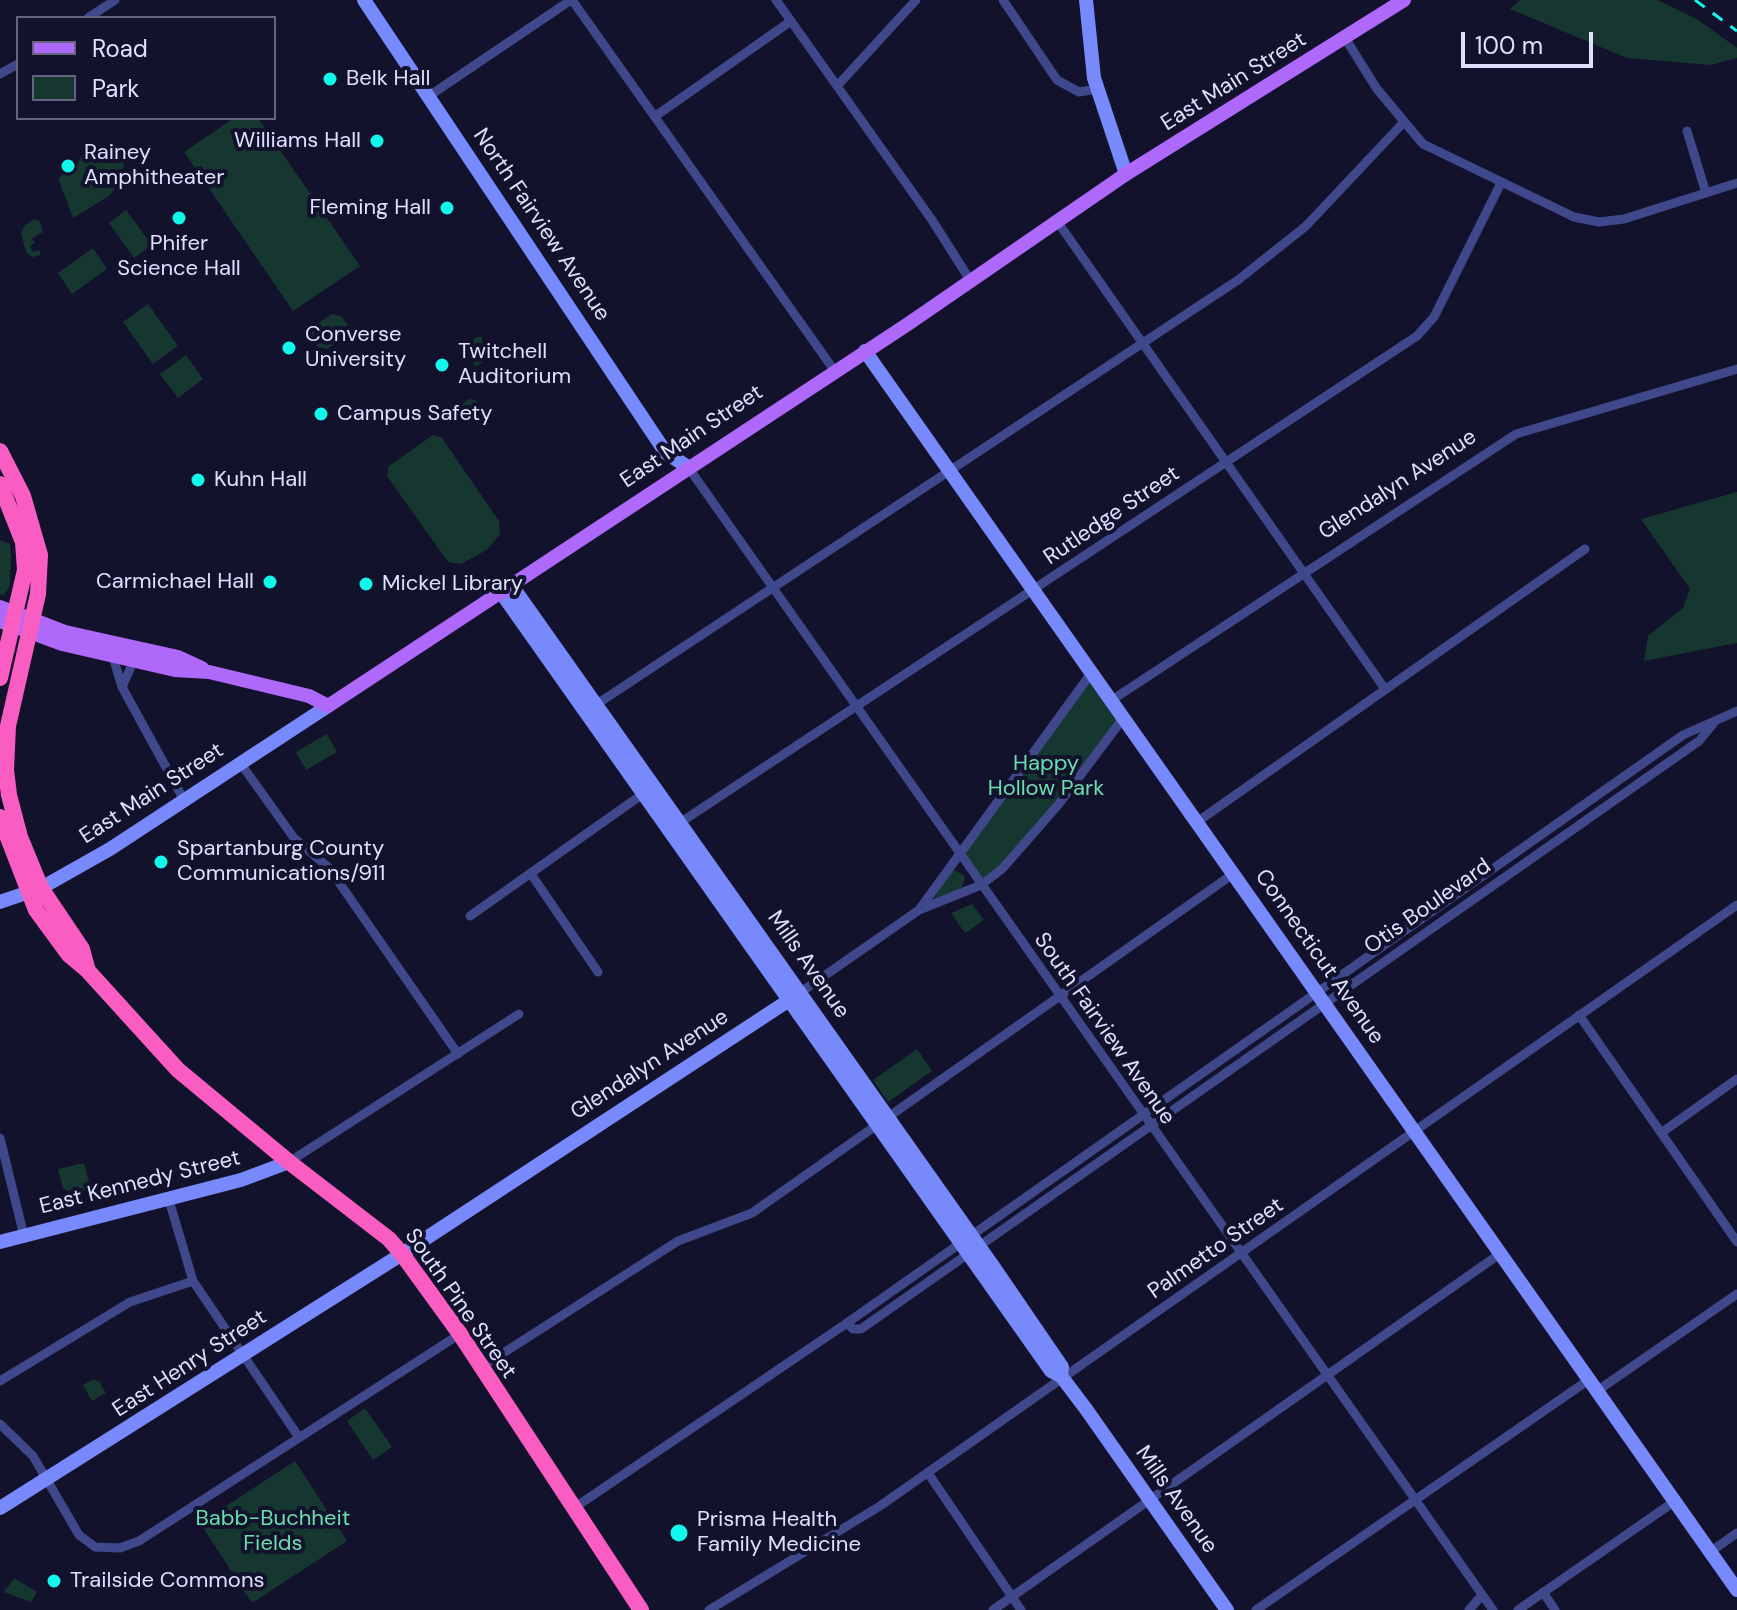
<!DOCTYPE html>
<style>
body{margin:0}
#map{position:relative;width:1737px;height:1610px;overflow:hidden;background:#13122c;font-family:"DM Sans",sans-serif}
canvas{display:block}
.legend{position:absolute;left:16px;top:16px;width:260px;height:104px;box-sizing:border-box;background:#13122c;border:2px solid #656480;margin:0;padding:10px 14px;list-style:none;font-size:24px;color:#dfe0fe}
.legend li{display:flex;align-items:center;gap:16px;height:40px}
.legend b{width:40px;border:2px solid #656480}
.scale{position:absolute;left:1461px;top:32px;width:132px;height:36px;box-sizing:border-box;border:4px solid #dfe0fe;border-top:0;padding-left:10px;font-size:24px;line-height:28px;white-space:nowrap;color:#dfe0fe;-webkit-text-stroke:6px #13122c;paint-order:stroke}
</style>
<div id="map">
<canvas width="1737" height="1610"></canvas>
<ul class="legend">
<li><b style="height:10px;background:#ae69fb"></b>Road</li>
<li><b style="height:22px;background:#163630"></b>Park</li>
</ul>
<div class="scale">100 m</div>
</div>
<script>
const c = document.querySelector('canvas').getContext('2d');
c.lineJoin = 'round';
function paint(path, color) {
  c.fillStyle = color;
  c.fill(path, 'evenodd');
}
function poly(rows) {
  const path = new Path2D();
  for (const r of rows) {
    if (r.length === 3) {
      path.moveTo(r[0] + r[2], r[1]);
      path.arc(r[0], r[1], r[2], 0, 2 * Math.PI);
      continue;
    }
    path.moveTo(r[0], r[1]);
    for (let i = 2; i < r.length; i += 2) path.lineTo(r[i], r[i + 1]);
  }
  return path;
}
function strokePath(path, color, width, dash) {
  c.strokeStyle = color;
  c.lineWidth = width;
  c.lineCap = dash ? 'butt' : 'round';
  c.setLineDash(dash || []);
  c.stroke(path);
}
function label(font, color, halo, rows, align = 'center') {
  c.font = font + ' "DM Sans",sans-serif';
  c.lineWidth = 8;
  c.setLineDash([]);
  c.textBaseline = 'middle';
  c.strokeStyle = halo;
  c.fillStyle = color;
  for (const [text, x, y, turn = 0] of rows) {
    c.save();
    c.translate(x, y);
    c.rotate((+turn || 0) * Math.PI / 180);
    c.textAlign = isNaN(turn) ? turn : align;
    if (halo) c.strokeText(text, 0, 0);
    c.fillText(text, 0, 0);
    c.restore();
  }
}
const green = poly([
 [1520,0,1657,0,1697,19,1737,48,1737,58,1710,65,1627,58,1510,9],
 [234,118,258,118,360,266,293,311,184,152],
 [81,156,124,163,121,181,109,196,73,218,58,178,76,167],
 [126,210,152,245,134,258,109,223],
 [34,219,40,222,43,232,32,238,35,243,30,246,33,252,39,250,41,255,32,257,26,252,21,233,25,225],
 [93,248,107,269,72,294,58,273],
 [148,304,178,346,153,364,123,322],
 [332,314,341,316,349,327,346,336,327,349,318,347,311,337,311,328],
 [477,337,482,337,483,362,475,367,465,345],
 [186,355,203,379,178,398,160,374],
 [471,408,9],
 [433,435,442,438,499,521,500,534,488,549,461,564,448,562,387,476,389,466],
 [1737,492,1737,643,1644,661,1648,636,1683,608,1690,589,1641,519],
 [0,540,10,544,11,557,10,585,4,595,0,595],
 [1092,672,1124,717,1058,805,981,885,958,853],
 [327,734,337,752,306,770,296,752],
 [954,870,965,876,962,888,933,901,948,873],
 [972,904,984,920,965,933,951,913],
 [917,1049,932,1071,888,1102,873,1080],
 [84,1163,91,1189,72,1193,63,1188,58,1169],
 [92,1380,99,1381,106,1393,92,1401,83,1385],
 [365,1408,392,1447,373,1460,347,1421],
 [295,1461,347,1541,252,1603,200,1523],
 [14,1578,37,1592,31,1602,4,1592]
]);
const street = poly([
 [572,0,834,370],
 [776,0,932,220,970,280],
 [1003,0,1057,80,1079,92,1097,89],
 [88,18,115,0],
 [1345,38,1377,89,1423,144,1574,217,1599,222,1624,219,1737,183],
 [0,74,18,64],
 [838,85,916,0],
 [429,96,571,0],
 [657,115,791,21],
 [1687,131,1706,193],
 [1057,221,1385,689],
 [688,467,1493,1610],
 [113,657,122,687,184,800],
 [122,687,135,658],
 [1112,700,1516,434,1737,369],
 [594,706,1238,280,1306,226,1403,123],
 [241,764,294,838,329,868,458,1054],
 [1197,822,1585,549],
 [675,826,1417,336,1434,317,1501,183],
 [531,874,598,972],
 [919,910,1092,672],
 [470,916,647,791],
 [801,992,919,910,981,885,1002,869,1058,805,1124,717],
 [1579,1015,1737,1242],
 [1661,1133,1737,1079],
 [0,1138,24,1236],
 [289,1162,519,1014],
 [169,1200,193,1281,298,1436],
 [847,1323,853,1329,861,1329,1699,741,1713,724],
 [480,1368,678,1241,752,1213,1233,874],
 [0,1381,130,1302,193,1281],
 [1597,1391,1737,1294],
 [0,1424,33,1456,79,1535,95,1547,120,1548,139,1541,460,1334],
 [928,1473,1021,1610],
 [574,1508,847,1323,1683,735,1737,711],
 [1710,1552,1737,1533],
 [1543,1592,1555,1610],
 [709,1610,880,1506,1737,905],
 [993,1610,1501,1253],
 [1256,1610,1590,1379],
 [1469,1610,1482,1595],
 [1518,1610,1675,1501]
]);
const secondary = poly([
 [364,0,666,453,688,467],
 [1086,0,1094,78,1126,174],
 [865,351,1737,1590],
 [510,583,993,1266,1062,1367,1061,1376],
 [500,591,1051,1371,1061,1376,1086,1409,1227,1610],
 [0,902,41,888,110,849,328,706],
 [0,1242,241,1180,289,1162],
 [0,1508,402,1254,797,995]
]);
const primary = poly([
 [0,607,65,632,178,657,202,668],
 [0,621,62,644,175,670,209,672,309,696,328,706,908,324,1126,174,1404,0]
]);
const highway = poly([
 [0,451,23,496,40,555,38,594,8,726,6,770,9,795,20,837,41,888,82,949,88,971],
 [0,484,23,542,25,570,0,678],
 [0,817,36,910,69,955,88,971,178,1070,289,1162,389,1239,402,1254,460,1334,641,1610]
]);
const rail = poly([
 [1695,0,1737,31]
]);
const markers = [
 [330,79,8,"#10f8ec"],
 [377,141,8,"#10f8ec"],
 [68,166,8,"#10f8ec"],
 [447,208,8,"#10f8ec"],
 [179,218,8,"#10f8ec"],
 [289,348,8,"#10f8ec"],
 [442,365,8,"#10f8ec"],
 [321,414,8,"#10f8ec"],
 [198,480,8,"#10f8ec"],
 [270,582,8,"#10f8ec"],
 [366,584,8,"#10f8ec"],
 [161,862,8,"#10f8ec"],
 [679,1533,10,"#10f8ec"],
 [54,1581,8,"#10f8ec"]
];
const poiNames = [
 ["Belk Hall",346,79],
 ["Williams Hall",361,141,"right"],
 ["Rainey",84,153],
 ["Amphitheater",84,178],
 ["Fleming Hall",431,208,"right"],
 ["Phifer",179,244,"center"],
 ["Science Hall",179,269,"center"],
 ["Converse",305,335],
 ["University",305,360],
 ["Twitchell",458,352],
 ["Auditorium",458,377],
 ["Campus Safety",337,414],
 ["Kuhn Hall",214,480],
 ["Carmichael Hall",254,582,"right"],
 ["Mickel Library",382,584],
 ["Spartanburg County",177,849],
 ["Communications/911",177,874],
 ["Prisma Health",697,1520],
 ["Family Medicine",697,1545],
 ["Trailside Commons",70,1581]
];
const streetNames = [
 ["East Main Street",1234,82,-32],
 ["North Fairview Avenue",541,225,56],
 ["East Main Street",692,437,-34],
 ["Glendalyn Avenue",1398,485,-33],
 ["Rutledge Street",1112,516,-34],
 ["East Main Street",152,794,-33],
 ["Otis Boulevard",1428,907,-35],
 ["Connecticut Avenue",1319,957,55],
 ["Mills Avenue",808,965,55],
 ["South Fairview Avenue",1104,1029,55],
 ["Glendalyn Avenue",650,1065,-33],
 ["East Kennedy Street",140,1183,-14],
 ["Palmetto Street",1216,1249,-35],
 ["South Pine Street",460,1304,55],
 ["East Henry Street",190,1364,-33],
 ["Mills Avenue",1176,1500,55]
];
const parkNames = [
 ["Happy",1046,764],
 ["Hollow Park",1046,789],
 ["Babb-Buchheit",273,1519],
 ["Fields",273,1544]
];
paint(green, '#163630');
strokePath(street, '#3f488a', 9);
strokePath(secondary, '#7889fb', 14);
strokePath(primary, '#ae69fb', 14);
strokePath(highway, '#fa5dc1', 16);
strokePath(rail, '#10f8ec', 3, [12, 10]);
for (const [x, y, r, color] of markers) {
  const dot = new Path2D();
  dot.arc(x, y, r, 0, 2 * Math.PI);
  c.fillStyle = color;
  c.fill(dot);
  strokePath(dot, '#13122c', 3);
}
label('22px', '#dfe0fe', '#13122c', poiNames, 'left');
label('22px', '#dfe0fe', '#13122c', streetNames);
label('22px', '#6adeaf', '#13122c', parkNames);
</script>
